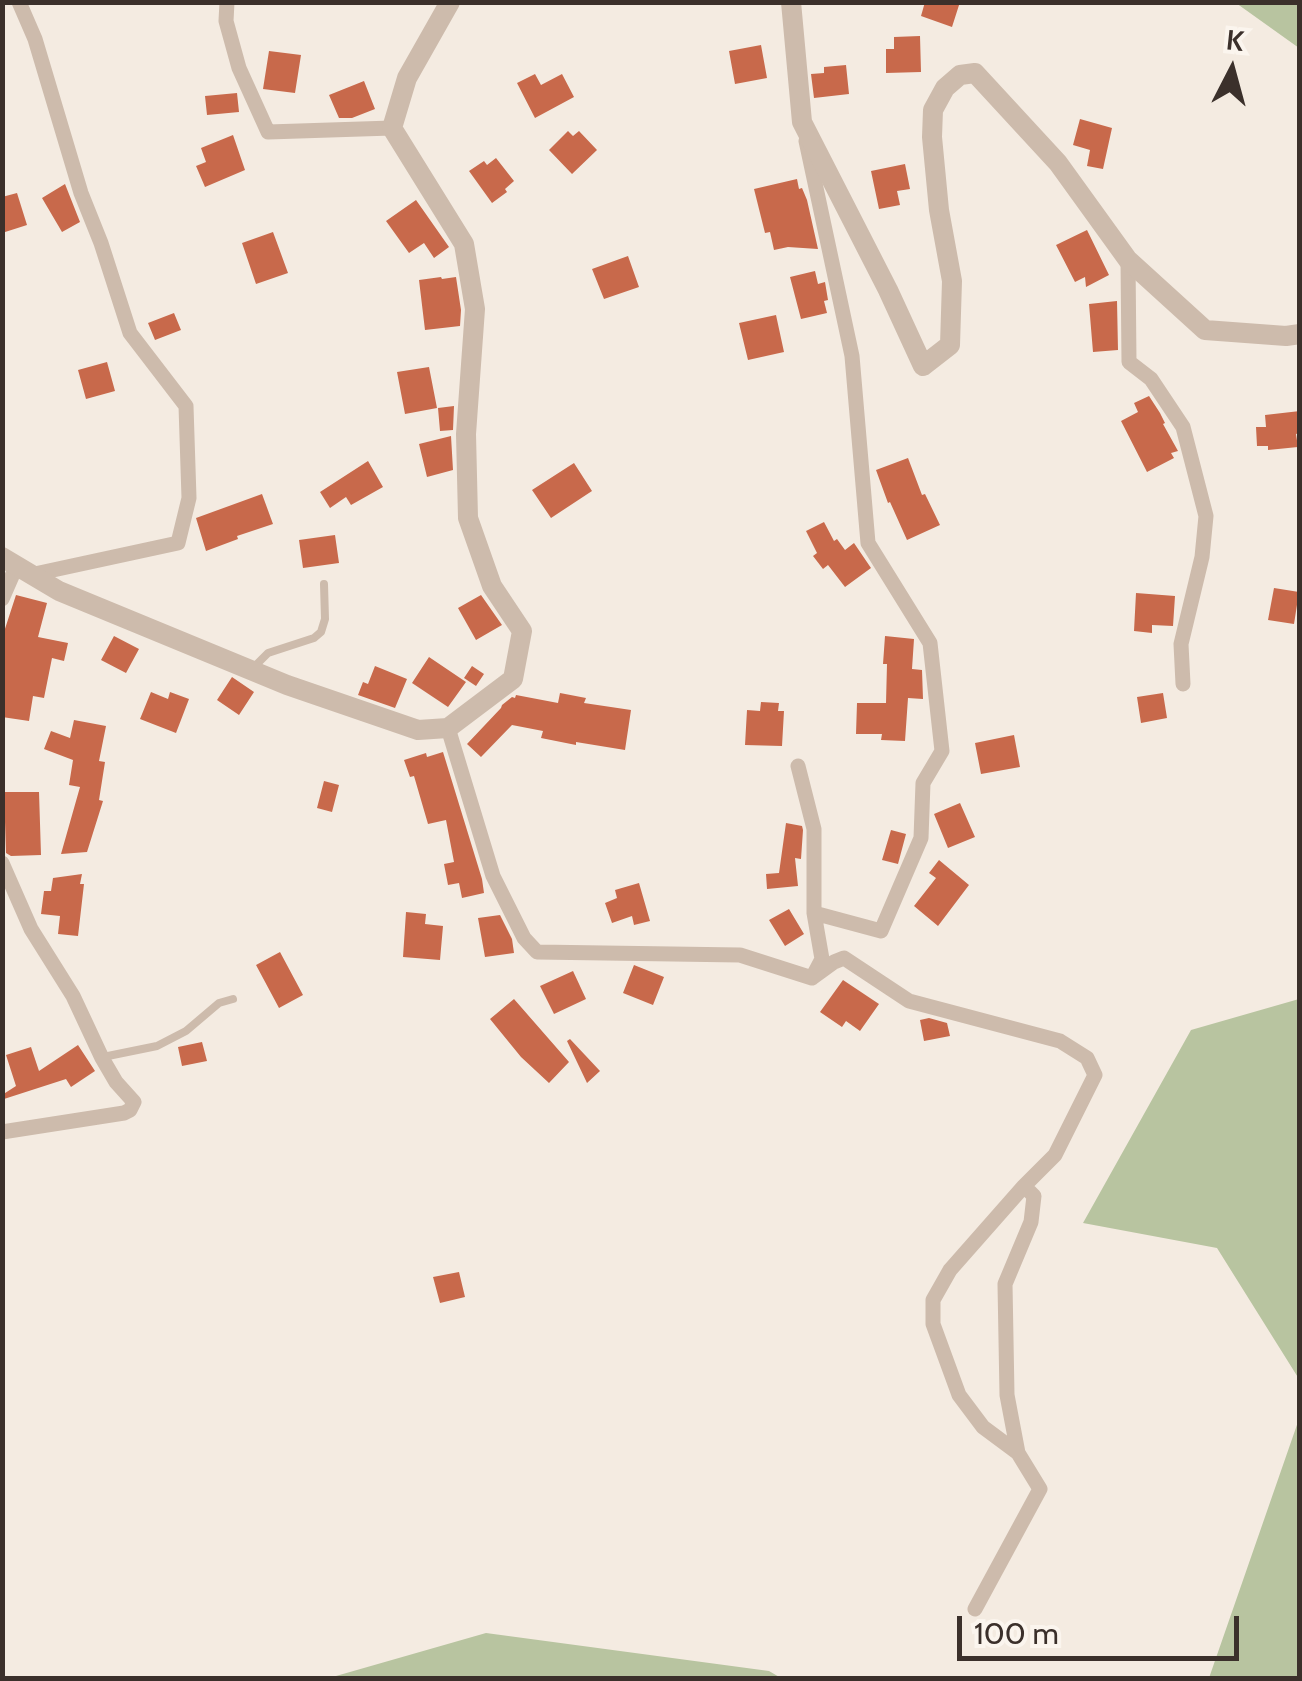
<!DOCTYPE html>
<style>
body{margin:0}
#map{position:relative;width:1302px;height:1681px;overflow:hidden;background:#f4ebe1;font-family:Cabin,sans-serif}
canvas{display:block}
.frame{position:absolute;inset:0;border:5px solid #3b302b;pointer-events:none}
.north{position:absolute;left:1182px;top:20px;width:100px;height:100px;-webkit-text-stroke:8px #fbf5ee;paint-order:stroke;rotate:6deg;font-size:28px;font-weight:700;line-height:40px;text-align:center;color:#3b302b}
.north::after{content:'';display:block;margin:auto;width:35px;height:45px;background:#3b302b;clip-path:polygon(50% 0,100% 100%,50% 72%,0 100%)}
.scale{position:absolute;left:957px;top:1616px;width:282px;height:45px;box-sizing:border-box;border:5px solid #3b302b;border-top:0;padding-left:12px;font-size:30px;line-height:35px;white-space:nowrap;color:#3b302b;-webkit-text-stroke:8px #fbf5ee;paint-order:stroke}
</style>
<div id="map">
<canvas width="1302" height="1681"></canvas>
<div class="frame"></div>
<div class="north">K</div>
<div class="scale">100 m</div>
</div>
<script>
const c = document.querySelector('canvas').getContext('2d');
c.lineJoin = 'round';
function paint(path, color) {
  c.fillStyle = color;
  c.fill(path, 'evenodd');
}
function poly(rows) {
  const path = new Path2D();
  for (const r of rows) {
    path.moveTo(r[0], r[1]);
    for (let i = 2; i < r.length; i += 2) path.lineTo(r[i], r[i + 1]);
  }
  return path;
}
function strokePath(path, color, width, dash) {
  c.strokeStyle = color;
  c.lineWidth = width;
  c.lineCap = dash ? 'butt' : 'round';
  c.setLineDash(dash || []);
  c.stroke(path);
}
const green = poly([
 [1236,3,1299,3,1299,48],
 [1299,999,1300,999,1299,1379,1217,1248,1083,1223,1191,1030],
 [1299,1419,1299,1678,1209,1678],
 [486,1633,769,1671,781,1678,329,1678]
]);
const building = poly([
 [925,2,960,2,952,27,921,16],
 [920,36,921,72,886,73,886,49,894,49,894,37],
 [761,45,767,78,735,84,729,51],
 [269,51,301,55,295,93,263,89],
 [846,65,849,94,814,98,811,74,824,73,824,67],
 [535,74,541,85,562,74,574,97,535,118,517,83],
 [364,81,375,109,352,118,339,118,329,95],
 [237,93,239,112,207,115,205,96],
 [1080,119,1112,128,1103,169,1087,166,1090,150,1073,145],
 [568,131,573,136,579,131,597,150,572,174,549,150],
 [233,135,245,170,205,187,196,166,206,162,201,148],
 [496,158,514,181,505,189,507,192,492,203,469,171,484,161,487,165],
 [905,164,910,189,897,191,900,205,879,209,871,171],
 [797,179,799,189,802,188,807,200,818,249,788,247,774,250,770,232,765,233,754,189],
 [65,184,80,222,62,232,42,198],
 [17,193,27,225,2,233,2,197],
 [416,200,449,247,434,258,424,243,409,253,386,221],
 [1087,230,1109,275,1086,287,1085,277,1075,282,1056,245],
 [273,232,288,273,256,284,242,243],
 [628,256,639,287,604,299,592,269],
 [815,271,818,284,825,282,828,300,824,301,827,313,801,319,790,277],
 [441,277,442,279,456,277,461,310,460,326,425,330,419,280],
 [1117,301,1118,350,1093,352,1089,304],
 [174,313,181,330,155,340,148,323],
 [776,315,784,352,748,360,739,323],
 [107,362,115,391,86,399,78,370],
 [429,367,437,408,405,414,397,372],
 [1149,396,1160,413,1165,423,1163,424,1178,451,1171,453,1174,458,1147,472,1121,421,1138,412,1134,403],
 [454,406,453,430,440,431,438,408],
 [1300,411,1300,433,1296,434,1298,447,1268,450,1268,446,1257,446,1256,427,1266,427,1265,415],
 [451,436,453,470,427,477,419,444],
 [908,458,922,495,925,494,940,525,907,540,890,502,888,503,876,470],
 [368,461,383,487,351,505,346,497,330,508,320,492],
 [574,463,592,491,551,518,532,490],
 [262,494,273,524,237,536,238,539,206,551,196,518],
 [824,522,834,541,837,539,845,550,854,543,871,568,845,587,828,565,823,569,813,556,817,553,806,531],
 [335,535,339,563,303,568,299,540],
 [1274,588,1299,592,1294,624,1268,620],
 [1136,593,1175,596,1173,626,1152,625,1152,633,1134,631],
 [16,595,47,603,38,637,68,643,64,661,52,658,44,698,33,696,29,721,2,717,2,638],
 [481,595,502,625,476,640,458,608],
 [114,636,139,649,126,673,101,660],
 [885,636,914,639,912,669,922,670,923,699,908,698,905,741,881,740,882,734,856,734,857,703,886,703,887,664,883,664],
 [429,657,466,682,448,707,412,683],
 [375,666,407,679,395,708,358,695,363,682,368,684],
 [472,666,484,674,476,686,464,678],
 [232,677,254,692,239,715,217,700],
 [151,692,168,699,170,692,189,699,176,733,140,719],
 [560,693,586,698,584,703,631,710,625,750,576,742,576,745,541,738,543,731,512,725,481,757,467,744,501,708,502,705,512,697,515,698,516,695,558,703],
 [1163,693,1167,718,1141,723,1137,697],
 [761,702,779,703,778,711,784,711,782,746,745,745,747,710,760,711],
 [74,720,106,726,99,761,105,762,99,800,103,801,87,852,61,854,80,787,69,785,73,760,44,749,51,731,70,738],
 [1014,735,1020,767,981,774,975,743],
 [443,752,482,879,484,893,462,898,459,883,448,885,444,864,454,862,446,820,428,824,414,776,410,777,404,760,426,753,427,757],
 [324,781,339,785,332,812,317,808],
 [2,792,39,792,41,855,11,856,6,853,5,822,2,822],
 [960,803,975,837,948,848,934,814],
 [786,823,802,826,803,830,801,859,795,858,798,886,767,889,766,874,779,873],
 [891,830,906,834,898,864,882,860],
 [939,860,969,885,938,926,914,906,936,878,929,873],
 [82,874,80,884,84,884,78,936,58,934,60,916,41,914,44,891,51,891,53,878],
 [639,883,650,921,634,925,632,916,612,923,605,903,617,898,615,890],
 [789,909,804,934,785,946,769,920],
 [406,912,426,914,425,924,443,926,440,960,403,957],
 [500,915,512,939,514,953,485,957,478,918],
 [280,952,303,995,279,1008,256,965],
 [634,965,664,977,653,1005,623,993],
 [573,971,586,999,554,1014,540,986],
 [843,980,879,1004,860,1031,846,1021,842,1027,820,1012],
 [514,999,569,1062,549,1083,521,1057,490,1019],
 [929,1018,947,1023,950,1036,924,1041,920,1020],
 [570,1039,600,1071,587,1083,567,1041],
 [202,1042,207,1061,182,1066,178,1047],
 [78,1045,95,1071,71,1087,66,1079,4,1099,2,1095,16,1086,6,1055,31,1047,39,1071],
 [459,1272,465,1297,440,1303,433,1277]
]);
const service = poly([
 [254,667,268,653,314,638,321,632,325,619,324,584],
 [103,1057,157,1046,186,1031,219,1003,233,999]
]);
const minor = poly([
 [19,2,35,39,81,193,101,243,130,333,186,406,189,498,178,543,30,575],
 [227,2,226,21,239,68,268,132,392,128],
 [1128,260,1129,362,1151,379,1183,427,1206,516,1202,557,1181,644,1183,684],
 [2,599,16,567],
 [448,728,493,876,524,938,537,952,740,955,812,978,822,959,814,913],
 [798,766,814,829,814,913,881,931,921,838,923,783,942,751,930,643,868,543,852,356,806,141],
 [2,863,31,929,73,996,102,1058,116,1082,134,1102,130,1110,124,1113,2,1132],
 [812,978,834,962,844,958,909,1001,1060,1041,1087,1058,1095,1075,1055,1155,1024,1186,950,1270,933,1300,933,1324,959,1395,983,1427,1018,1453],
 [975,1609,1040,1489,1018,1453,1007,1395,1005,1284,1031,1222,1034,1196,1024,1186]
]);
const tertiary = poly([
 [791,2,802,122,888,290,923,366,950,345,952,281,939,210,932,137,933,110,945,88,960,75,975,73,1058,163,1128,260,1205,330,1286,336,1300,334],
 [2,557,59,591,287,685,418,730,448,728,513,679,522,631,492,586,468,518,466,434,475,309,464,244,392,128,407,78,450,2]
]);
paint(green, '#b8c4a0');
paint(building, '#c8694b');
strokePath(service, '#cdbbac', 8);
strokePath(minor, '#cdbbac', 15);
strokePath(tertiary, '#cdbbac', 20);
</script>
